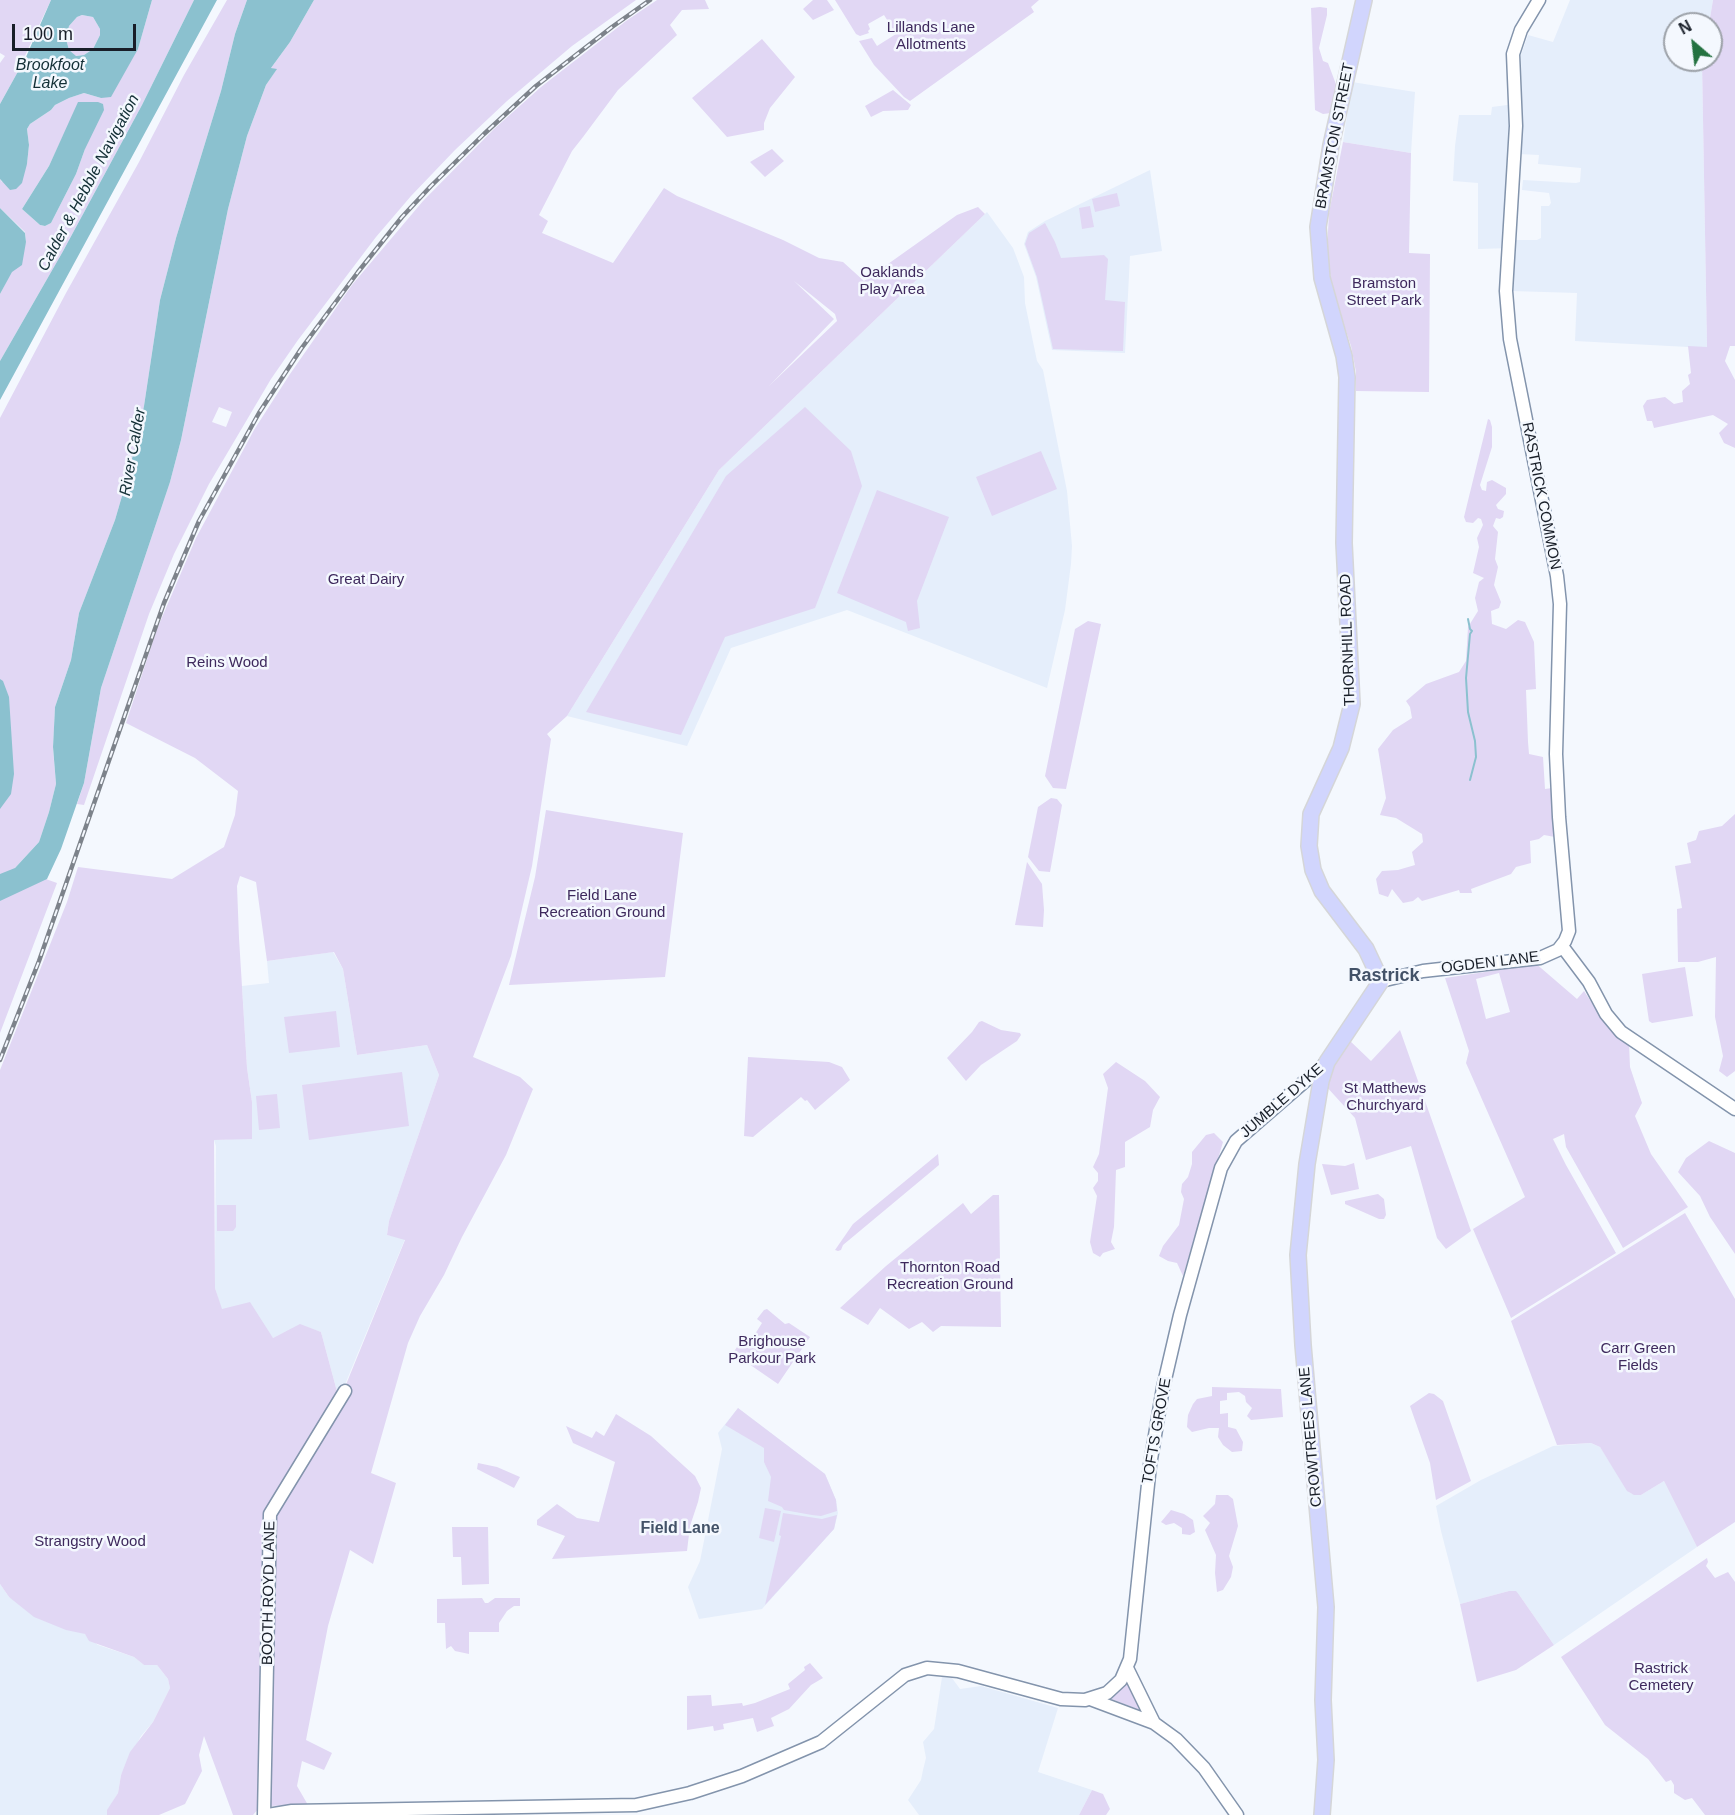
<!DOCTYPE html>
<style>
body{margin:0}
#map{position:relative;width:1735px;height:1815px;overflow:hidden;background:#f4f8fe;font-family:Arial,sans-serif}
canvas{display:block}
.north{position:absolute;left:1663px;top:12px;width:60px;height:60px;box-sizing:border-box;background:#f4f8fe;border:2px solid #9ca1a8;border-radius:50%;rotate:332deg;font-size:16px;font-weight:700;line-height:24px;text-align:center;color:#181e28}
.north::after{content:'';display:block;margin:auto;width:21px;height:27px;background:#247241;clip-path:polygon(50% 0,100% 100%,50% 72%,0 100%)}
.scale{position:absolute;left:12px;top:24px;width:124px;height:27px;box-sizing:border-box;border:3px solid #181e28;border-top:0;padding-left:8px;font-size:18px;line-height:21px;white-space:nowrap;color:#181e28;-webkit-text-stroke:4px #f4f8fe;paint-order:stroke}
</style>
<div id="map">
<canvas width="1735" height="1815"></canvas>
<div class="north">N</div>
<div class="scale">100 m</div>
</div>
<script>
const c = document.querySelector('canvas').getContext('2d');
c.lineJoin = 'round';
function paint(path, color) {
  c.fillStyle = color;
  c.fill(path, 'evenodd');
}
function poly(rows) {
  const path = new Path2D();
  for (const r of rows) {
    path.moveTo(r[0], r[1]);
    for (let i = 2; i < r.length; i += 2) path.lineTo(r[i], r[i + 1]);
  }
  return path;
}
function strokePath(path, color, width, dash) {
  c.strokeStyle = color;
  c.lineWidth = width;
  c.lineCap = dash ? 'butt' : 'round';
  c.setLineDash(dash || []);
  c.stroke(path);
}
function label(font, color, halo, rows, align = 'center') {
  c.font = font + ' Arial,sans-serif';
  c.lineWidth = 5;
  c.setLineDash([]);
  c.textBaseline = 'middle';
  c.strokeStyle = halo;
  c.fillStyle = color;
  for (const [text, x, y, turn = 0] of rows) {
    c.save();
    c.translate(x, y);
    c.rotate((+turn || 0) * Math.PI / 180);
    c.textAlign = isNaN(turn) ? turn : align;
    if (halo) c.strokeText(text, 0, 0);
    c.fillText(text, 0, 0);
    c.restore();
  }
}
const built = poly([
 [1570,0,1713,0,1709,24,1675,24,1675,60,1702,60,1707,348,1575,341,1577,293,1511,291,1512,248,1478,249,1478,183,1453,181,1455,146,1459,115,1491,115,1492,107,1522,103,1521,55,1528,35,1553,42],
 [1518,154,1539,155,1538,164,1581,168,1580,182,1576,183,1523,180,1522,190,1549,193,1551,203,1549,206,1541,206,1541,238,1537,240,1513,240],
 [1352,82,1415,92,1411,153,1343,142],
 [1150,170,1162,251,1130,256,1125,353,1052,350,1036,277,1024,244,1028,232,1045,221],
 [987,212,1013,248,1024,277,1025,303,1037,361,1043,370,1067,491,1072,546,1071,564,1065,610,1047,688,847,610,731,648,687,746,567,716,719,470],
 [333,952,343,969,357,1055,427,1045,439,1075,389,1221,387,1235,405,1239,339,1399,321,1332,300,1325,273,1338,221,1309,215,1288,215,1263,216,1146,214,1140,252,1138,252,1102,247,1068,242,986,269,983,267,961],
 [738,1408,825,1474,836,1500,838,1513,834,1529,762,1609,699,1619,688,1587,700,1561,722,1449,718,1433],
 [1591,1443,1600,1447,1630,1493,1641,1495,1664,1481,1697,1547,1554,1645,1520,1596,1509,1591,1460,1604,1441,1531,1436,1506,1481,1480,1553,1446],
 [0,1584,9,1597,85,1634,98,1645,134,1657,144,1665,157,1665,168,1679,170,1688,153,1722,141,1736,121,1775,118,1793,108,1810,107,1815,0,1815],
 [942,1677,952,1678,960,1689,981,1686,1058,1708,1038,1772,1092,1790,1079,1815,919,1815,908,1800,921,1780,923,1770,926,1758,923,1742,934,1729]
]);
const green = poly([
 [0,0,51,0,22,62,26,57,0,104,0,63,5,56,0,53],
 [152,0,194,0,142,105,62,253,0,361,0,294,26,242,25,232,0,208,0,179,2,182,27,164,29,145,27,129,30,124,51,110,55,105,69,98,84,93,101,98,138,49],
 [63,136,85,149,76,174,51,223,45,226,40,225,22,209,49,166],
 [227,0,247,0,235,34,221,91,176,238,160,300,144,406,129,472,115,520,79,613,71,660,55,707,53,749,56,784,49,812,39,842,15,868,57,883,0,1033,0,418,66,293,139,162,184,75],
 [314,0,636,0,572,46,507,101,455,150,411,196,376,237,298,340,271,379,209,484,174,554,149,614,84,805,77,804,84,783,101,688,170,482,181,440,228,209,247,136,266,85,276,70,271,68,290,42],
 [219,407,232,412,226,427,212,422],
 [657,0,705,0,709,9,682,10,670,25,677,35,618,90,583,137,572,151,539,215,548,221,542,233,613,263,664,188,677,196,783,240,819,258,843,262,864,281,957,215,978,207,985,214,719,470,567,716,547,734,551,739,532,866,511,956,473,1057,520,1077,533,1089,506,1155,462,1237,444,1275,420,1316,408,1343,371,1473,396,1483,373,1564,350,1550,328,1626,306,1740,332,1753,324,1770,302,1761,297,1786,308,1805,267,1806,270,1684,267,1685,267,1693,264,1695,259,1808,253,1815,233,1815,204,1736,199,1755,202,1771,185,1804,159,1815,107,1815,107,1810,118,1793,121,1775,130,1752,153,1722,170,1688,168,1679,157,1665,144,1665,134,1657,89,1641,85,1634,66,1630,34,1617,9,1597,0,1584,0,1070,67,902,78,867,172,879,224,847,235,815,238,791,195,758,126,723,157,629,196,538,254,430,290,374,352,285,423,201,494,129,541,87,626,21],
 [794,281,835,314,837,321,769,386,834,319],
 [240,876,256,882,267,961,334,952,343,969,357,1055,427,1045,439,1075,389,1221,387,1235,405,1240,345,1387,342,1403,301,1469,276,1513,275,1532,270,1541,259,1533,265,1513,301,1451,339,1399,321,1332,300,1324,273,1338,250,1302,222,1309,215,1288,214,1140,252,1139,252,1102,247,1068,239,938,237,886],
 [813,0,827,0,834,10,813,20,803,9],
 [835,0,1039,0,1031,7,1034,12,910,101,904,97,874,65,859,41,872,38,877,46,896,34,884,15,868,24,870,29,868,31,869,33,860,36,856,34],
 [1713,0,1735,0,1735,346,1730,346,1725,361,1735,380,1735,448,1724,443,1719,433,1728,424,1713,415,1654,428,1652,421,1647,421,1643,406,1647,400,1665,397,1674,404,1683,402,1682,391,1690,384,1688,375,1691,373,1688,346,1707,347,1702,62,1702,60,1711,60,1711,24,1709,24],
 [1320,7,1327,8,1327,15,1319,48,1323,61,1328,63,1337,87,1331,113,1323,114,1315,110,1311,8],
 [82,15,93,17,100,29,100,35,93,49,84,55,75,56,69,50,66,39,69,26,77,17],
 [762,39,795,77,770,108,764,123,764,130,727,137,692,98],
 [893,90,911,105,908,110,883,111,871,117,865,106],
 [1343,142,1411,153,1409,253,1430,254,1429,392,1356,391,1356,372,1351,346,1332,289,1327,250,1329,213],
 [772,149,784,161,765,177,750,162],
 [1117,193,1120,206,1095,212,1092,199],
 [1090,206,1094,227,1082,229,1079,208],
 [1045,223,1055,242,1061,258,1104,255,1108,259,1105,300,1125,302,1123,351,1053,349,1037,277,1025,244,1029,233],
 [805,407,851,451,862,486,815,608,725,637,681,735,586,712,726,476],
 [1488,419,1490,420,1492,427,1492,447,1480,485,1482,490,1486,491,1487,482,1492,480,1506,488,1506,494,1496,505,1498,509,1504,511,1503,517,1500,519,1496,518,1493,526,1498,532,1495,559,1498,567,1494,585,1501,602,1499,608,1491,611,1492,624,1506,629,1518,620,1525,622,1534,642,1536,689,1526,690,1528,742,1529,754,1543,757,1545,789,1552,788,1555,837,1544,835,1539,839,1530,841,1531,863,1516,867,1511,874,1471,889,1472,893,1460,893,1459,890,1422,901,1418,897,1413,901,1403,903,1392,889,1388,897,1379,894,1376,879,1382,871,1398,870,1415,865,1412,852,1423,842,1422,834,1396,818,1380,815,1386,798,1378,749,1393,730,1412,718,1410,707,1406,701,1426,684,1459,672,1466,661,1468,627,1478,611,1475,598,1479,582,1484,578,1473,573,1479,547,1477,538,1483,525,1481,519,1478,518,1473,523,1466,522,1464,517],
 [1041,451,1057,489,992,516,976,477],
 [877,490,949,517,917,601,920,628,908,631,906,622,837,593],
 [1088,621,1101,624,1066,789,1053,788,1045,776,1075,629],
 [1051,798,1057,799,1062,805,1050,872,1039,871,1028,857,1038,807],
 [546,810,683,833,665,977,509,985,535,877],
 [1735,814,1735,1071,1727,1077,1719,1071,1723,1056,1715,1017,1716,957,1698,962,1678,962,1677,909,1682,908,1675,866,1691,863,1687,843,1696,840,1699,831,1722,826],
 [1027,862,1042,884,1044,910,1043,927,1015,925],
 [1534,962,1577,999,1584,991,1609,1029,1629,1043,1630,1067,1642,1103,1635,1116,1651,1154,1688,1207,1623,1248,1566,1147,1564,1134,1553,1139,1566,1165,1616,1253,1511,1318,1473,1229,1525,1197,1466,1063,1469,1051,1445,978,1525,966,1526,963],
 [1499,973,1510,1012,1486,1019,1476,979],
 [1685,967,1693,1016,1652,1023,1649,1021,1642,974],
 [336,1011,340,1047,289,1053,284,1017],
 [982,1021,1001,1030,1020,1033,1021,1035,1017,1041,981,1065,966,1081,947,1058,972,1032,979,1022],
 [1400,1030,1471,1231,1446,1249,1437,1238,1411,1146,1366,1160,1355,1118,1325,1085,1331,1068,1348,1039,1371,1061],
 [748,1057,829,1062,842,1067,850,1080,815,1110,807,1100,805,1101,801,1097,753,1137,744,1136],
 [1116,1062,1145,1081,1160,1097,1153,1110,1150,1127,1125,1142,1125,1167,1116,1170,1114,1227,1111,1242,1115,1249,1103,1253,1100,1257,1093,1253,1090,1242,1097,1196,1093,1188,1098,1181,1098,1173,1093,1167,1099,1154,1108,1088,1103,1074],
 [402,1072,409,1126,309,1140,302,1085],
 [277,1094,280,1128,259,1130,256,1096],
 [1214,1133,1223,1142,1183,1276,1177,1263,1168,1261,1159,1256,1163,1246,1179,1225,1184,1199,1181,1192,1182,1184,1188,1177,1192,1164,1192,1152,1206,1135],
 [1709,1141,1735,1153,1735,1254,1710,1217,1700,1196,1678,1172,1686,1158],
 [938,1154,939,1165,843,1245,841,1250,838,1251,835,1250,853,1224],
 [1354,1163,1359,1189,1331,1195,1322,1164,1345,1166],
 [1378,1194,1384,1199,1386,1215,1384,1219,1379,1219,1345,1204,1345,1201],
 [993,1195,999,1195,1001,1327,941,1326,933,1332,922,1322,909,1329,880,1308,868,1325,840,1308,886,1266,963,1203,971,1214],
 [217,1205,236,1205,236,1227,233,1231,217,1231],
 [1685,1213,1735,1299,1735,1522,1697,1547,1664,1481,1641,1495,1634,1495,1627,1491,1600,1447,1591,1443,1557,1445,1511,1321],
 [767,1309,785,1324,789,1323,810,1337,778,1384,733,1353,743,1338,750,1342,762,1323,757,1319,764,1310],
 [1212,1387,1281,1389,1283,1417,1251,1420,1247,1416,1252,1408,1246,1402,1245,1396,1239,1392,1227,1393,1227,1400,1220,1401,1220,1414,1228,1413,1228,1427,1236,1429,1243,1442,1242,1451,1232,1452,1223,1445,1218,1437,1219,1428,1209,1428,1192,1432,1187,1427,1188,1415,1193,1404,1197,1399,1212,1396],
 [1429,1393,1434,1394,1443,1401,1471,1481,1436,1500,1430,1463,1410,1406],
 [738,1408,825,1474,836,1500,837,1511,821,1516,812,1515,784,1510,782,1507,768,1501,771,1477,764,1462,764,1448,725,1425],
 [616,1414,651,1436,695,1476,701,1488,698,1502,690,1526,687,1551,552,1559,565,1536,537,1525,537,1520,557,1504,577,1518,599,1522,615,1462,573,1443,566,1426,592,1438,596,1431,604,1436],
 [478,1463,497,1467,520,1477,514,1488,477,1469],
 [1216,1495,1228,1495,1233,1499,1238,1526,1229,1556,1233,1567,1231,1577,1223,1590,1217,1592,1215,1573,1216,1555,1205,1530,1210,1523,1203,1516,1215,1504],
 [765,1508,781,1511,774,1542,759,1538],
 [1171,1510,1184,1514,1193,1520,1195,1532,1190,1535,1182,1534,1182,1528,1174,1523,1166,1525,1161,1522],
 [783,1513,822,1519,837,1515,834,1529,765,1605,781,1536,779,1535],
 [452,1527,488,1527,489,1584,462,1585,461,1557,453,1557],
 [1707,1558,1708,1562,1706,1566,1715,1578,1728,1572,1735,1582,1735,1815,1705,1815,1692,1798,1685,1800,1674,1793,1674,1785,1671,1780,1666,1782,1648,1759,1605,1725,1561,1657],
 [1509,1591,1516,1591,1520,1596,1554,1645,1516,1670,1477,1682,1460,1604],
 [482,1598,485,1603,488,1603,495,1598,520,1598,520,1606,514,1606,507,1611,499,1623,499,1632,469,1632,469,1654,455,1651,451,1646,446,1649,445,1623,437,1623,437,1599],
 [810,1663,823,1678,811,1685,789,1709,771,1718,774,1726,757,1732,753,1718,723,1724,724,1729,714,1731,713,1726,687,1730,687,1696,711,1695,712,1706,742,1703,743,1706,755,1703,790,1689,788,1684,805,1670,804,1667],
 [1128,1683,1141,1709,1140,1710,1111,1699],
 [1092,1790,1103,1794,1110,1809,1106,1815,1079,1815]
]);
const water = poly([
 [51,0,152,0,138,49,111,97,101,98,84,93,69,98,55,105,51,110,30,124,27,129,29,145,27,164,22,183,16,189,10,190,0,179,0,104,26,57],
 [82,15,93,17,100,29,100,35,93,49,84,55,76,56,69,50,66,39,69,26,77,17],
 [194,0,217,0,0,400,0,361,62,253,142,105],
 [247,0,314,0,290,42,271,68,277,69,266,85,247,136,228,209,181,440,170,482,101,688,84,783,61,849,47,879,0,901,0,874,15,868,39,842,49,812,56,784,53,747,55,707,71,660,79,613,115,520,129,472,144,406,160,300,176,238,221,91,235,34],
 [78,102,98,102,103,104,104,110,85,149,76,174,51,223,45,226,40,225,22,209,49,166],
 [0,208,25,233,26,242,22,265,12,272,0,294],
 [0,679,3,681,9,697,14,774,11,794,0,809]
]);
const stream = poly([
 [1468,619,1470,629,1472,631,1470,634,1466,678,1468,712,1475,741,1476,757,1470,780]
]);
const tertiary = poly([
 [1562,946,1589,982,1606,1014,1621,1032,1735,1109],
 [1381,981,1423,971,1540,958,1558,950,1565,941,1569,931,1559,817,1556,754,1560,604,1557,576,1510,339,1506,291,1516,126,1513,54,1521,30,1539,0],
 [1127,1668,1154,1723],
 [1090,1699,1154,1723,1176,1739,1204,1768,1237,1815],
 [264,1815,270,1514,345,1391],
 [268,1815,292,1811,636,1805,690,1793,742,1776,821,1742,905,1675,927,1668,958,1671,1061,1699,1085,1700,1107,1693,1121,1680,1130,1659,1150,1465,1163,1388,1180,1315,1221,1168,1236,1141,1327,1062]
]);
const primary = poly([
 [1322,1815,1326,1760,1323,1700,1326,1607,1303,1345,1298,1255,1307,1164,1321,1081,1327,1062,1381,981,1366,949,1322,891,1313,870,1309,846,1311,814,1341,748,1352,704,1344,543,1347,377,1344,356,1322,278,1318,227,1331,145,1364,0]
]);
const rail = poly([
 [0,1060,39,961,164,603,199,521,259,413,301,349,358,272,402,217,431,186,484,134,536,86,612,27,650,0]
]);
const parkNames = [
 ["Lillands Lane",931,28],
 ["Allotments",931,45],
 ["Oaklands",892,273],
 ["Play Area",892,290],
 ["Bramston",1384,284],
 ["Street Park",1384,301],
 ["Great Dairy",366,580],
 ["Reins Wood",227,663],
 ["Field Lane",602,896],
 ["Recreation Ground",602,913],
 ["St Matthews",1385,1089],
 ["Churchyard",1385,1106],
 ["Thornton Road",950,1268],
 ["Recreation Ground",950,1285],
 ["Brighouse",772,1342],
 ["Parkour Park",772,1359],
 ["Carr Green",1638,1349],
 ["Fields",1638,1366],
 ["Strangstry Wood",90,1542],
 ["Rastrick",1661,1669],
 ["Cemetery",1661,1686]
];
const streetNames = [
 ["BRAMSTON STREET",1335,136,-79],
 ["RASTRICK COMMON",1541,496,79],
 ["THORNHILL ROAD",1348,640,-92],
 ["OGDEN LANE",1490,963,-7],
 ["JUMBLE DYKE",1282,1101,-41],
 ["TOFTS GROVE",1157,1431,-80],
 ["CROWTREES LANE",1311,1437,-95],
 ["BOOTH ROYD LANE",269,1593,-89]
];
const waterNames = [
 ["Brookfoot",50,66],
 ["Lake",50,84],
 ["Calder & Hebble Navigation",89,183,-62],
 ["River Calder",133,452,-80]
];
const neighbourhoodNames = [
 ["Field Lane",680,1529]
];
const quarterNames = [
 ["Rastrick",1384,976]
];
paint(built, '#e5eefb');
paint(green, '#e1d7f4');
paint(water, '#8bc1cf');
strokePath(stream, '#8bc1cf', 2);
strokePath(tertiary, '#8394ac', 15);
strokePath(primary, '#d5d6d8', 18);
strokePath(tertiary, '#fff', 12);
strokePath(primary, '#d1d5fd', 15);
strokePath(rail, '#7d838b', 4.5);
strokePath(rail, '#f4f8fe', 2, [7]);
label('15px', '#3e295d', '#f4f8fe', parkNames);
label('15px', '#181e28', '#f4f8fe', streetNames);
label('italic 16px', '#132f36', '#f4f8fe', waterNames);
label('bold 16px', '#435268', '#f4f8fe', neighbourhoodNames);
label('bold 18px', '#435268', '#f4f8fe', quarterNames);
</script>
